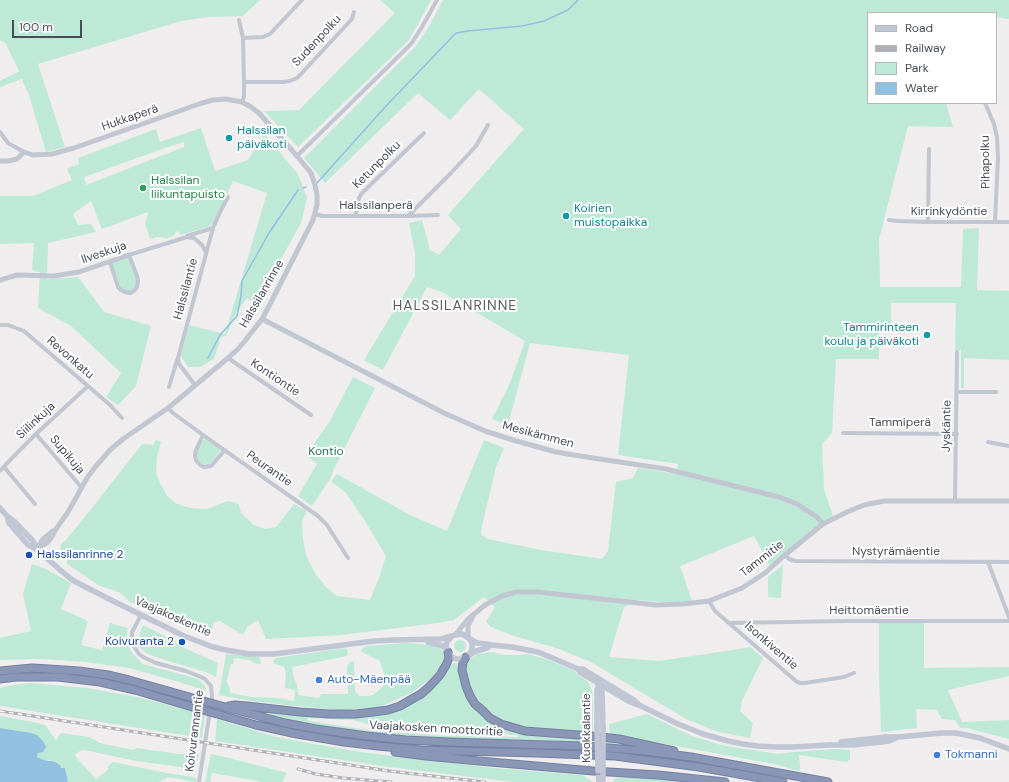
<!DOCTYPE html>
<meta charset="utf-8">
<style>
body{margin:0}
#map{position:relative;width:1009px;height:782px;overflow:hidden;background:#efeded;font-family:"DM Sans",sans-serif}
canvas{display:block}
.legend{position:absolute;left:867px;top:12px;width:130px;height:92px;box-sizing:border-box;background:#fff;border:1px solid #b5b7bc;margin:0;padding:5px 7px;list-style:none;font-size:12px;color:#474c58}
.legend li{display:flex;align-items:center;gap:8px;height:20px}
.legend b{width:20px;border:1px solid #b5b7bc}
.scale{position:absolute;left:12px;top:20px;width:70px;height:18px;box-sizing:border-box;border:2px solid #474c58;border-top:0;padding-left:5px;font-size:12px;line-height:14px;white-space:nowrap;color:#474c58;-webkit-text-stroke:3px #fff;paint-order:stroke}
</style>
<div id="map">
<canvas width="1009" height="782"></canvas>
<ul class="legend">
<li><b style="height:5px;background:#c1c6d4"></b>Road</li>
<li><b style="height:5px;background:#afb1b6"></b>Railway</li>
<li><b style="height:11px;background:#bfe9d7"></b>Park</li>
<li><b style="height:11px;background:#91c0e1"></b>Water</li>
</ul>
<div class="scale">100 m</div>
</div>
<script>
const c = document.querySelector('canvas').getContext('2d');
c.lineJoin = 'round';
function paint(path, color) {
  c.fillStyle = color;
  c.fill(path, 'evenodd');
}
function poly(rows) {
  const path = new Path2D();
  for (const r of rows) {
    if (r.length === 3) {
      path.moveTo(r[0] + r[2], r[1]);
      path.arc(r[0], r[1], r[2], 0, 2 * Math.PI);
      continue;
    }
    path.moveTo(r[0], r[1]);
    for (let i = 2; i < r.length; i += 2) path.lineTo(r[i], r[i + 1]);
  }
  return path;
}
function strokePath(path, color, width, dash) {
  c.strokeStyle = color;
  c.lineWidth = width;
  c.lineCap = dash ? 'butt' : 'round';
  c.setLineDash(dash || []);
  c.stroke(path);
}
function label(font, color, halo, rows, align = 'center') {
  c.font = font + ' "DM Sans",sans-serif';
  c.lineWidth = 4;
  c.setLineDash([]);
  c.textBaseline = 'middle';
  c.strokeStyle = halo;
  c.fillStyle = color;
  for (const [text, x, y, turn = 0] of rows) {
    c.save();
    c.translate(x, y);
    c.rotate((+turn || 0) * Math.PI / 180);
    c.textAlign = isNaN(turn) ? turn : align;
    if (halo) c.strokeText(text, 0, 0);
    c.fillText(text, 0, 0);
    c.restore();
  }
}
const green = poly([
 [0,0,260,0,243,16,209,17,181,21,38,64,65,147,46,152,29,95,22,79,0,87,0,81,19,71,6,44,0,40],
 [380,0,431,0,418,24,408,41,298,147,264,111,299,110,395,13],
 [443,0,1009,0,1009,19,996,17,996,13,868,13,868,103,946,103,953,127,908,126,879,239,880,287,961,287,963,229,979,228,977,290,1009,291,1009,360,964,358,964,388,961,388,961,350,955,350,956,303,891,303,891,324,879,329,879,359,836,359,832,433,822,444,824,489,833,516,823,521,813,529,770,566,754,536,680,566,692,601,672,603,638,600,624,607,609,657,659,661,739,649,750,647,763,658,742,701,740,711,753,723,750,738,718,732,686,719,591,662,556,648,511,635,491,627,486,622,495,607,484,597,454,620,438,623,341,635,266,639,258,620,247,627,243,635,220,621,213,623,213,629,192,625,183,621,182,617,172,618,153,609,147,600,139,604,131,603,119,592,100,586,67,564,68,556,60,554,61,544,67,539,96,503,142,444,153,445,156,440,161,442,157,457,156,473,161,485,168,497,177,504,190,508,207,509,228,501,239,504,241,513,254,525,265,529,276,527,294,504,307,511,302,521,303,539,306,555,316,575,327,588,337,596,370,600,379,578,386,556,363,518,346,493,331,481,337,474,410,515,447,531,484,440,504,448,496,467,482,526,481,535,488,539,541,550,602,559,608,551,616,482,633,478,638,468,677,474,678,464,618,455,629,355,530,343,508,425,492,419,510,383,525,341,442,292,427,287,383,370,364,360,415,276,415,253,409,223,422,220,430,250,439,255,461,229,448,215,524,129,479,89,450,120,418,93,325,183,304,158,415,47,428,28],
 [201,128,215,171,248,160,264,134,298,174,307,198,301,223,256,304,247,298,236,313,226,336,221,337,214,359,200,367,188,367,181,356,189,325,225,334,267,193,233,181,223,204,212,225,208,227,180,235,179,231,175,233,175,235,165,239,164,237,159,238,158,237,150,239,145,224,148,212,102,229,91,201,73,214,78,225,91,224,96,232,48,243,47,279,78,277,104,312,151,326,136,386,118,405,106,397,121,373,71,326,38,308,40,272,32,270,34,243,0,244,0,196,33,196,72,180,67,169,79,164,78,158,156,129,160,142],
 [184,142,184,147,86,185,84,177,165,148],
 [129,255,137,276,137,287,130,293,121,290,110,262],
 [353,377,375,388,335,467,330,479,312,506,298,496,317,464,306,455,330,421],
 [205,438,221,450,212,462,207,465,203,464,199,461,198,458,197,453,199,446],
 [32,564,44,568,71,583,61,609,88,621,81,645,102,650,110,623,128,628,126,642,133,654,143,664,198,679,205,686,206,691,179,682,129,668,86,662,40,659,0,660,0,638,31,631,23,594],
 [783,565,781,598,768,597,768,577],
 [879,621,924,621,924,668,1009,667,1009,676,948,690,962,722,1009,720,1009,739,967,728,960,728,955,720,942,719,937,710,916,709,917,728,881,732,879,673],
 [143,625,175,641,177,644,186,649,218,663,216,677,206,672,168,661,148,654,141,649,139,641,140,633],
 [460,646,6],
 [406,643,429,645,439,648,444,652,444,658,442,665,430,679,411,693,377,708,340,710,286,705,251,701,219,695,226,654,259,657,261,661,260,664,254,663,250,660,234,658,233,664,231,664,227,680,226,681,230,688,230,693,251,697,279,698,294,701,295,690,285,688,286,672,284,667,273,663,273,661,276,658,345,648,348,650,347,656,292,667,294,679,297,684,298,695,319,698,321,694,348,694,347,666,349,663,352,661,354,662,355,691,359,696,368,696,373,695,387,683,380,661,360,651,366,646],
 [494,652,502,655,521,655,528,654,549,660,574,671,588,682,592,690,593,703,593,733,522,727,502,720,485,708,474,694,467,679,466,665,470,659,477,654],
 [453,663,457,663,459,665,464,687,494,723,592,739,618,742,645,747,592,743,538,740,449,738,407,736,369,732,317,725,281,718,242,708,257,710,290,715,336,717,356,717,373,716,390,712,414,702,423,696],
 [308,718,352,720,361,722,377,728,388,726,394,724,411,727,410,732,458,734,484,732,494,733,497,733,497,729,509,735,517,735,519,737,445,736,367,730,310,721,307,720],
 [38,672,59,672,91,676,112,679,140,686,199,704,199,706,100,679,81,676,59,674,0,676,0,674],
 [30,683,88,688,137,697,198,713,205,716,202,738,0,706,0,688,7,686],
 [647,714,692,736,721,745,778,754,793,752,835,749,850,750,850,759,847,762,799,755,800,771,773,764,660,743,610,735,609,724],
 [0,716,38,723,46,726,56,740,61,733,89,737,100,743,133,750,137,748,179,754,199,754,195,769,137,761,84,750,80,751,74,755,96,779,109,769,107,767,113,762,166,773,193,777,198,780,195,782,169,777,159,782,68,782,65,768,61,768,49,760,44,760,37,757,38,752,43,752,19,731,0,728],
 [217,719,276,737,314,744,368,753,427,760,494,768,582,775,593,782,513,782,389,767,215,741],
 [211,754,225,757,287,773,282,782,260,782,259,781,212,773,210,782,205,782],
 [636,777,657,778,701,782,612,782,615,778]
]);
const water = poly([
 [0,728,31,733,37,735,43,741,46,747,43,752,38,753,37,757,44,760,55,762,60,765,61,768,65,768,68,782,0,782]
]);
const stream = poly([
 [317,183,386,106,456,33,468,31,522,26,544,21,568,10,578,0],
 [303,188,306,187],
 [208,358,220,335,237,316,241,296,242,281,269,233,298,190]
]);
const minor = poly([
 [239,20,243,38,244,82,244,97,242,102],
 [243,38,263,37,270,34,302,0],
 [244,82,283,82,290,81,297,78,301,74,352,19,354,12],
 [985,103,994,124,997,137,998,158,995,222],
 [0,132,8,143,24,152],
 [297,156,411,44,422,27,437,0],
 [315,214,322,216,408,216,438,215],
 [356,216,357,203,359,198,362,193,424,133],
 [408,216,451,173,476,146,488,125],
 [889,220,897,221,928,222,1009,222],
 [928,222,929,149],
 [187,236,213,228],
 [110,262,118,287,121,290,125,292,130,293,134,291,137,287,138,281,137,276,129,255,187,237,194,238,202,245,206,252],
 [0,325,8,325,24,331,110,405,122,418],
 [228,358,311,415],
 [195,385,179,364,178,358,213,228,220,212,228,197],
 [169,387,177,360],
 [957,392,996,392],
 [168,408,173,413,203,435,318,516,327,525,348,558],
 [843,433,957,434],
 [36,434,82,488],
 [203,435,196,450,195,456,196,460,200,465,204,467,211,466,225,450],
 [988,442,1009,446],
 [4,467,35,504],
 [0,471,13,457,36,434,88,386],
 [955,501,957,352],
 [785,555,789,559,795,561,1009,562],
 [988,562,1009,617],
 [709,601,715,611,797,682,801,683,805,683,844,677,854,673],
 [141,615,132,632,132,638,133,645,139,654,143,657,156,663,186,671,201,677,205,679,211,686,212,696,209,717,199,782],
 [729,623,847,621,1009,621]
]);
const tertiary = poly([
 [0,161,8,161,17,159,24,152,33,155,52,154,74,148,202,103,213,100,226,99,242,102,251,107,259,113,297,156,311,173,315,185,317,194,317,205,313,220,269,306,262,319,248,337,239,348,228,358,168,408,123,439,110,450,96,466,87,478,68,512,56,529,51,538,47,543,36,549],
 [0,280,17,275,54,276,66,274,79,272,129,255],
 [262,319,444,413,485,431,513,440,556,452,580,456,666,469,779,497,797,504,817,517,823,524],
 [37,548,43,539,53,531],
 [455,635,468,619,485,605,502,596,516,592,538,592,656,605,683,604,709,601,742,588,765,573,785,555,823,524,847,512,864,505,884,501,1009,501],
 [468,637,468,626,473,616]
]);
const secondary = poly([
 [0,508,7,516,14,521,33,541,36,548],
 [7,516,9,523,28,545,36,549,66,575,74,581,111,600,184,636,213,647,226,650,249,654,274,654,374,641,394,640,441,639,455,635,462,634,469,638,472,643,472,650,468,656],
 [452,636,447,642,446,647,448,652,451,656,456,659,461,659,464,658,476,651,487,648,491,645],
 [470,639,477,643,487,644,491,645,512,647,538,652,555,659,578,669,583,669,634,700,639,705],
 [428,642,443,646,447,650],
 [578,669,581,673,628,701,635,704,639,705,678,724,703,734,728,741,743,744,758,746,776,747,792,747,829,745,853,745,882,742,889,741,898,737],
 [597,727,597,689,599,684,601,683],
 [603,728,602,689,604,686,603,684],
 [841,742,886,737,898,737,942,733,956,733,980,738,1009,749],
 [598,771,599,782]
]);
const motorway = poly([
 [466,657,463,662,462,670,466,686,470,696,475,704,483,711,490,718,501,724,525,731,592,736,619,739,674,751],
 [0,671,32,668,49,669,79,671,108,675,129,680,200,700],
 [0,679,16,677,58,677,100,682,135,690,199,709],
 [229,706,235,705,247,706,300,712,330,714,356,714,373,712,388,710,400,706,412,699,421,694,429,687,440,675,446,665,449,658,448,652],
 [225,707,285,723,316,729,367,736,406,740,449,742,584,746,645,751,691,757,828,782],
 [224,716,256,725,297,734,344,742,378,746,421,750,536,753,615,756,699,767,783,782],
 [395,752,426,756,479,761,593,771,658,775,725,782]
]);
const rail = poly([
 [0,711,389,771,485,782],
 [298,769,316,774,343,778,391,782]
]);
const secondaryBridge = poly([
 [597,727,598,771],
 [603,728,603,782]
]);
const motorwayBridge = poly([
 [200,700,225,707],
 [199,709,224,716]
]);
const markers = [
 [229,138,4,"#0f9aa8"],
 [143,188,4,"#2e9e5b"],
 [566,216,4,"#0f9aa8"],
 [927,335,4,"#0f9aa8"],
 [29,555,4,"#1a4fb4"],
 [182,642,4,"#1a4fb4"],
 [319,680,4,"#3f7fe0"],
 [937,755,4,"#3f7fe0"]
];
const streetNames = [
 ["Sudenpolku",317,41,-47],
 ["Hukkaperä",130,118,-19],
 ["Pihapolku",986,162,-91],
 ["Ketunpolku",377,165,-45],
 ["Halssilanperä",376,206],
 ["Kirrinkydöntie",949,212],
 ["Ilveskuja",104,253,-19],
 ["Halssilantie",186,289,-75],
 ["Halssilanrinne",262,294,-60],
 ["Revonkatu",70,358,41],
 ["Kontiontie",275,378,34],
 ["Siilinkuja",36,421,-43],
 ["Tammiperä",900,423],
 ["Jyskäntie",947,426,-89],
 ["Mesikämmen",538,435,15],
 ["Supikuja",67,455,50],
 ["Peurantie",269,469,35],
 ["Nystyrämäentie",896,552],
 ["Tammitie",762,559,-38],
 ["Heittomäentie",869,611],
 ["Vaajakoskentie",173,617,24],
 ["Isonkiventie",771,646,41],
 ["Kuokkalantie",587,728,-90],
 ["Vaajakosken moottoritie",436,729,3],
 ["Koivurannantie",195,731,-83]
];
const cultureNames = [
 ["Halssilan",237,131],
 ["päiväkoti",237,145],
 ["Koirien",574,209],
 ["muistopaikka",574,223],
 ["Tammirinteen",919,328,"right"],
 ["koulu ja päiväkoti",919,342,"right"]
];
const leisureNames = [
 ["Halssilan",151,181],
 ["liikuntapuisto",151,195]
];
const parkNames = [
 ["Kontio",326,452]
];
const transitNames = [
 ["Halssilanrinne 2",37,555],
 ["Koivuranta 2",174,642,"right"]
];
const shopNames = [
 ["Auto-Mäenpää",327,680],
 ["Tokmanni",945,755]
];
const quarterNames = [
 ["HALSSILANRINNE",455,306]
];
paint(green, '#bfe9d7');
paint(water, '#91c0e1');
strokePath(stream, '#91c0e1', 1.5);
strokePath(motorway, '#7581a2', 9);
strokePath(minor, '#c1c6d0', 4);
strokePath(tertiary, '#c1c6d0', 5);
strokePath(secondary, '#c1c6d4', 5.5);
strokePath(motorway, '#8996b6', 7);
strokePath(rail, '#afb1b6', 3);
strokePath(rail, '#fff', 1.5, [4.5]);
strokePath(motorwayBridge, '#7581a2', 9, []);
strokePath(secondaryBridge, '#c1c6d4', 5.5);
strokePath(motorwayBridge, '#8996b6', 7);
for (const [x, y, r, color] of markers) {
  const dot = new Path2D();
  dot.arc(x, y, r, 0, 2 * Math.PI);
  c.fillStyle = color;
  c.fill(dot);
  strokePath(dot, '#fff', 1.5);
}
label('12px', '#474c58', '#fff', streetNames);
label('12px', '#0d838f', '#fff', cultureNames, 'left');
label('12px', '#27864d', '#fff', leisureNames, 'left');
label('12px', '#217058', '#fff', parkNames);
label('12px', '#164399', '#fff', transitNames, 'left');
label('12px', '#366cbe', '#fff', shopNames, 'left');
c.letterSpacing = '1px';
label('14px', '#5a5c61', '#fff', quarterNames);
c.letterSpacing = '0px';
</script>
